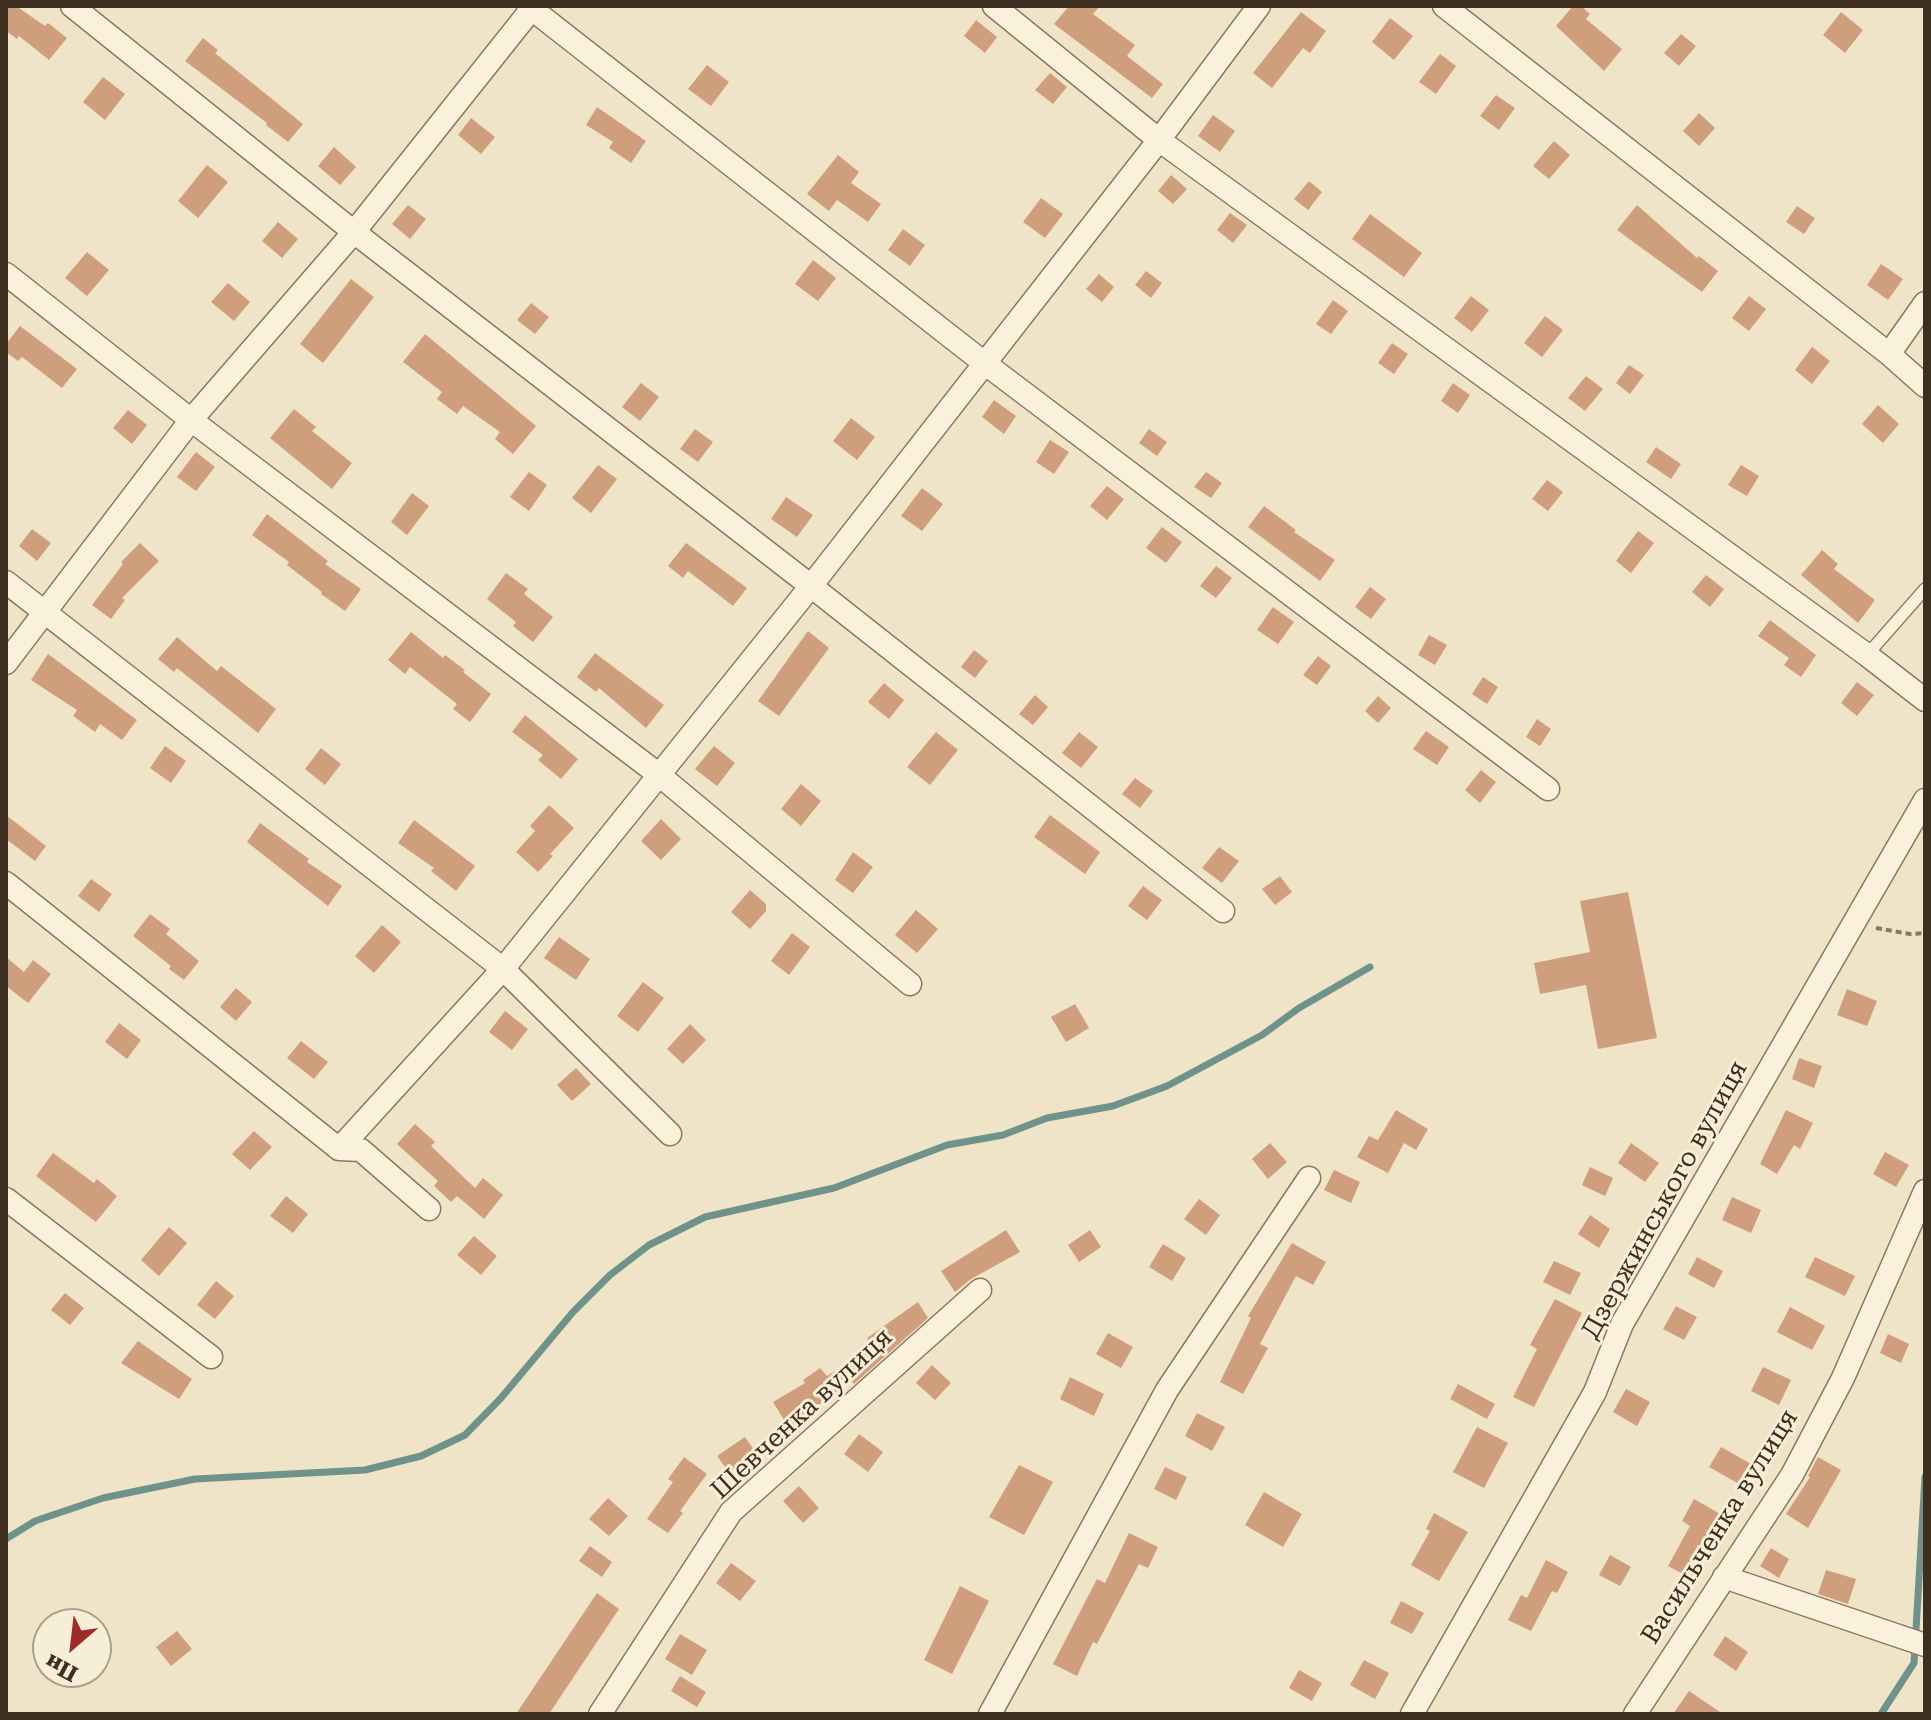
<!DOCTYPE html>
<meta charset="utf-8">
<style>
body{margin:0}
#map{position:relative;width:1931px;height:1720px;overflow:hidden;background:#f0e4c8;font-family:"Roboto Serif",serif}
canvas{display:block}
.frame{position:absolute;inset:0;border:8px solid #3d2e20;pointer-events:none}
.north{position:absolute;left:32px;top:1608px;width:80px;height:80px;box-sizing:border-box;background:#f7eed8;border:2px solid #ada18e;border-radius:50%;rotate:208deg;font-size:22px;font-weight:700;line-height:32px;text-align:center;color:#3d2e20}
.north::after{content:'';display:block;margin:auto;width:28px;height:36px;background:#9e2a2b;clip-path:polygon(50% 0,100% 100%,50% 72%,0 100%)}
</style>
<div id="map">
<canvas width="1931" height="1720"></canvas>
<div class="frame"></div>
<div class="north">Пн</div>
</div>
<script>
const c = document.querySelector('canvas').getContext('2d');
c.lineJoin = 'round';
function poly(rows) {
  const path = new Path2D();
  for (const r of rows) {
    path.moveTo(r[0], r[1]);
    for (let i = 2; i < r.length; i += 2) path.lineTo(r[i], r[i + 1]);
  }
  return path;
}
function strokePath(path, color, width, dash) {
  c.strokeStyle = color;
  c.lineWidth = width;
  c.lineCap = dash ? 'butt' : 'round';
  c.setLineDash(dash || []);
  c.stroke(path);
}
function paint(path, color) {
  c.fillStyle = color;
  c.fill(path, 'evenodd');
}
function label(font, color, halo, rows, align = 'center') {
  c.font = font + ' "Roboto Serif",serif';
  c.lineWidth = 6;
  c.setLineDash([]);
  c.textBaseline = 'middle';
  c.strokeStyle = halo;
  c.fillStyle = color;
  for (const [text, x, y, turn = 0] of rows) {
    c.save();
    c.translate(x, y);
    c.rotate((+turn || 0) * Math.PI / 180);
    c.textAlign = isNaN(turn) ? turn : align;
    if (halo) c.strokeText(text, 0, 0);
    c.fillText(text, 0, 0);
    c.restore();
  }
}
const stream = poly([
 [6,1539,35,1521,103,1498,195,1479,365,1470,421,1456,465,1435,501,1398,573,1312,610,1275,649,1245,705,1217,834,1188,947,1145,1003,1135,1047,1118,1113,1106,1167,1086,1262,1035,1299,1008,1370,967],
 [1881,1714,1914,1663,1925,1477]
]);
const building = poly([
 [6,6,16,6,45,26,48,23,67,38,49,60,19,36,17,39,6,31],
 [1069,6,1100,6,1093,14,1135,45,1127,56,1163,84,1152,98,1054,24],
 [1573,6,1581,6,1590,14,1586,19,1622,49,1604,71,1556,26],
 [1301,12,1326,31,1310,53,1303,48,1272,88,1253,73],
 [1841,12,1863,30,1845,53,1823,35],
 [1390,18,1413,36,1394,60,1372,42],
 [976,20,997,37,985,53,964,36],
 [1681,34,1696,46,1679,66,1664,53],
 [203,38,218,50,215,53,303,124,288,142,266,125,267,123,185,61],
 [1440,54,1456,66,1436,94,1419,82],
 [707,65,729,82,711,106,688,89],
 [1050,73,1067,87,1053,104,1035,90],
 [103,77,125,94,105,120,83,102],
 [1496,95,1515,108,1499,130,1480,116],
 [597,107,646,141,631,163,609,148,613,142,586,125],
 [1699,113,1715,128,1699,146,1683,131],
 [1213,115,1235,131,1220,152,1198,136],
 [471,118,495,137,481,154,458,135],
 [1554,141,1570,155,1549,179,1533,166],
 [334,147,356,167,340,185,318,166],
 [838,155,859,172,851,183,881,204,868,222,837,200,829,211,807,194],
 [207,165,228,182,198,218,178,201],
 [1171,175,1187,189,1173,204,1158,191],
 [1309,181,1322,192,1308,210,1294,199],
 [1041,198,1063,214,1045,238,1023,222],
 [408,205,426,219,410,239,392,224],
 [1637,205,1697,258,1699,256,1718,271,1702,292,1617,230],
 [1797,206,1815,218,1804,234,1786,222],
 [1230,213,1247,225,1233,243,1217,230],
 [1370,214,1422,253,1404,277,1352,239],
 [278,222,298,239,282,258,262,241],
 [903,229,925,245,910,266,888,250],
 [87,252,109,270,87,296,65,278],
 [813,260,836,278,818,301,795,284],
 [1881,264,1903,279,1888,300,1867,285],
 [1146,271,1162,283,1151,298,1135,285],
 [1099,274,1114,287,1102,302,1086,289],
 [351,279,374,297,323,363,300,344],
 [228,283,250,302,234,321,211,302],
 [1471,296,1489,310,1472,332,1454,318],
 [1749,296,1766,309,1749,331,1732,318],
 [1333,300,1348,311,1331,334,1316,324],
 [531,303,549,317,535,334,517,320],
 [1545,316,1563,330,1542,357,1524,343],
 [20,326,77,369,62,388,22,357,18,361,6,352,6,344],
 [425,334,536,426,513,454,495,439,500,432,463,406,457,414,437,399,442,392,403,362],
 [1392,343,1408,354,1394,374,1378,363],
 [1812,347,1830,361,1812,384,1795,370],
 [1629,365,1644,375,1630,394,1616,383],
 [1586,376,1603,389,1585,411,1568,398],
 [641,383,659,397,640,421,622,407],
 [1453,383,1470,395,1458,413,1441,401],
 [994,400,1016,416,1004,434,982,417],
 [1878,405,1899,424,1883,443,1862,424],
 [294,409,316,427,312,431,352,463,332,489,270,438],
 [128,410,147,425,132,444,113,428],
 [851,418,875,437,857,460,833,441],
 [695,429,713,442,698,462,680,449],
 [1149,429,1167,442,1157,456,1139,443],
 [1050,440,1069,452,1054,474,1036,462],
 [1656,447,1681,464,1671,479,1646,462],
 [196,452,215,467,196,491,177,477],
 [598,465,617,479,591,513,572,498],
 [1741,465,1759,476,1747,496,1728,485],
 [529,472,547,485,529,511,510,497],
 [1206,472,1222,483,1211,498,1194,487],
 [1547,480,1563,492,1548,511,1532,499],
 [1107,486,1124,499,1107,520,1090,506],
 [922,488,943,504,922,531,901,516],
 [412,493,429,506,407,535,391,522],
 [786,497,813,515,797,537,771,519],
 [1264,506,1296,530,1294,532,1335,560,1320,581,1248,527],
 [267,514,328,561,325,564,361,589,345,611,321,594,322,592,287,565,289,562,252,535],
 [1162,527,1182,542,1166,563,1146,548],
 [32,529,51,543,37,561,19,546],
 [1638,531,1654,543,1631,573,1616,561],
 [140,543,159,561,122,598,125,600,111,619,92,605,123,564,121,562],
 [686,543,747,588,733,606,688,571,683,578,668,566],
 [1822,550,1838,564,1834,569,1875,600,1858,623,1801,575],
 [1216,566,1232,578,1216,598,1200,586],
 [506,573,528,589,524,594,553,617,533,642,513,626,516,622,487,599],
 [1706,575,1724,589,1710,607,1692,592],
 [1370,587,1386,599,1371,619,1355,607],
 [1273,607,1294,622,1278,644,1257,630],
 [1770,620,1816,655,1801,677,1784,665,1789,658,1758,636],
 [808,631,829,648,779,716,758,701],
 [411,632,443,658,445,655,465,670,463,672,491,694,470,722,453,709,457,704,410,667,405,674,388,660],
 [1429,635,1447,645,1435,665,1418,655],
 [177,637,217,671,221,666,276,709,258,733,177,668,174,672,158,659],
 [974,650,988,661,975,678,961,667],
 [595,653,664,705,646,728,599,688,596,692,577,677],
 [48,654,137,720,122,740,100,724,95,732,73,716,77,710,31,680],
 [1318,656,1331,666,1317,685,1303,675],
 [1483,677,1498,687,1487,704,1472,694],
 [1857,682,1874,695,1857,716,1841,703],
 [884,683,904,700,889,719,868,702],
 [1035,695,1048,707,1033,725,1019,714],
 [1378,696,1391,708,1378,723,1365,711],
 [525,715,578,759,561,779,538,760,543,755,512,732],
 [1537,719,1551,729,1540,746,1526,737],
 [1426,731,1449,747,1437,765,1413,749],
 [936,732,958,750,930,785,907,767],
 [1079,732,1098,747,1081,768,1062,753],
 [165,746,186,761,171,783,150,768],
 [714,746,735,763,717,786,695,769],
 [321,748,341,764,325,785,305,769],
 [1481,770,1496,782,1480,803,1465,790],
 [1135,778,1153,791,1140,808,1122,794],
 [801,784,821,801,801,826,781,809],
 [549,805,574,828,550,854,553,856,538,872,516,852,535,831,530,826],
 [6,815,46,846,35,861,6,839],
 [1050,815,1100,852,1085,874,1034,837],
 [661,819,681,839,661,860,641,841],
 [414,820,475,866,456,891,431,871,434,868,398,843],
 [260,823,309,859,307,862,342,886,328,906,247,842],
 [1219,847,1239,861,1222,883,1202,868],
 [853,852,873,867,853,893,835,880],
 [1280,876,1292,892,1275,905,1262,889],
 [91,879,112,894,99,912,78,896],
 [1143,886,1162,900,1147,920,1128,906],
 [750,890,766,904,766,911,750,929,731,912],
 [1628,892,1657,1038,1598,1049,1586,985,1540,994,1534,963,1590,952,1580,901],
 [916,910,938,929,917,953,895,935],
 [150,914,170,929,166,934,199,961,184,980,169,969,171,966,133,936],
 [382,925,401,942,374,973,355,956],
 [792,933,810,947,789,975,771,961],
 [559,937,590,959,576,980,544,958],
 [6,957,24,972,33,960,51,974,28,1003,6,986],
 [643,982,664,998,638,1032,617,1016],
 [236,988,252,1002,236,1021,220,1007],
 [1847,989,1877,1001,1867,1026,1837,1015],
 [1075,1004,1089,1028,1066,1042,1051,1017],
 [505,1011,528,1029,512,1050,489,1032],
 [119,1023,141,1040,127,1059,105,1042],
 [690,1024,706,1040,683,1064,667,1049],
 [301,1041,328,1062,314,1079,287,1058],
 [1799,1058,1822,1066,1814,1088,1792,1079],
 [576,1068,591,1084,572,1101,557,1085],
 [1396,1110,1428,1129,1416,1150,1404,1143,1388,1173,1357,1157,1369,1136,1378,1140],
 [1786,1110,1813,1123,1800,1149,1794,1145,1777,1174,1760,1164],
 [415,1124,435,1142,431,1146,475,1188,483,1178,503,1195,484,1219,457,1196,451,1202,434,1186,438,1181,397,1144],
 [254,1131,272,1147,250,1170,232,1154],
 [1270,1143,1287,1162,1268,1179,1252,1159],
 [1631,1143,1659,1163,1645,1182,1618,1163],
 [1885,1152,1909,1165,1896,1187,1873,1174],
 [53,1153,94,1183,97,1179,117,1196,96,1222,36,1176],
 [1590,1167,1613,1178,1605,1196,1582,1185],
 [1334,1170,1360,1182,1351,1203,1324,1190],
 [286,1196,308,1214,293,1233,270,1216],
 [1732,1197,1761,1210,1751,1233,1722,1220],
 [1199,1199,1220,1215,1206,1235,1184,1219],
 [1590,1215,1610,1229,1599,1248,1578,1234],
 [169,1227,187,1243,159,1276,141,1260],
 [1006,1230,1020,1252,971,1279,955,1292,941,1271],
 [1090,1230,1101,1247,1079,1262,1068,1245],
 [474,1236,497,1256,481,1275,457,1255],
 [1292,1243,1326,1262,1313,1285,1296,1276,1260,1344,1268,1348,1243,1394,1220,1382,1251,1318,1248,1316],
 [1163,1244,1186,1258,1172,1281,1149,1267],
 [1697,1257,1723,1271,1714,1288,1688,1274],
 [1815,1257,1855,1276,1845,1296,1805,1277],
 [1554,1261,1581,1273,1570,1295,1543,1282],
 [216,1281,234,1296,215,1319,197,1305],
 [65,1293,84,1308,70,1325,51,1310],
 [1555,1299,1582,1313,1534,1407,1513,1397,1537,1349,1530,1345],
 [918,1302,928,1318,854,1384,851,1380,806,1415,808,1417,789,1428,773,1402,805,1383,803,1380,820,1368,827,1376,874,1347,867,1338],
 [1676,1306,1697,1317,1684,1340,1663,1329],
 [1790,1307,1825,1326,1812,1350,1777,1332],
 [1108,1333,1133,1347,1121,1368,1096,1354],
 [1888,1334,1909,1344,1901,1363,1880,1353],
 [138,1341,192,1379,179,1399,121,1363],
 [932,1365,951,1383,935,1400,916,1383],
 [1763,1367,1791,1380,1779,1405,1751,1391],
 [1070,1377,1104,1394,1094,1416,1060,1399],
 [1458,1384,1495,1404,1487,1419,1450,1399],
 [1626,1389,1650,1402,1637,1426,1613,1412],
 [1197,1413,1225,1427,1212,1451,1185,1436],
 [1477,1427,1508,1443,1484,1488,1453,1472],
 [859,1434,883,1452,868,1472,844,1454],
 [745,1437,757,1454,729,1472,717,1456],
 [1721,1447,1753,1465,1741,1485,1709,1467],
 [684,1457,707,1474,680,1511,683,1513,668,1533,647,1519,673,1482,668,1479],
 [1818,1457,1841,1470,1808,1528,1786,1514,1810,1477,1808,1476],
 [1019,1465,1053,1482,1024,1535,989,1517],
 [1165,1467,1187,1477,1176,1500,1154,1489],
 [799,1486,819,1508,803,1523,783,1501],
 [1264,1492,1302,1514,1283,1547,1245,1525],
 [608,1498,628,1516,609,1536,589,1519],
 [1694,1499,1724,1516,1692,1579,1668,1566,1690,1526,1682,1521],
 [1434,1513,1468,1532,1439,1581,1411,1565,1430,1531,1426,1529],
 [1129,1533,1158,1547,1148,1568,1139,1564,1097,1644,1093,1642,1077,1676,1053,1664,1097,1579,1105,1583],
 [590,1546,612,1562,602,1577,579,1561],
 [1771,1548,1789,1559,1779,1578,1760,1566],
 [1610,1555,1631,1567,1620,1586,1599,1575],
 [1546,1560,1568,1572,1557,1593,1552,1591,1531,1631,1508,1620,1521,1595,1527,1598],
 [731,1563,756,1581,740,1601,716,1583],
 [1826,1570,1856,1579,1848,1604,1818,1594],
 [960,1586,989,1601,952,1674,924,1660],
 [597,1593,619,1609,549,1714,516,1714],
 [1401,1601,1424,1613,1412,1634,1390,1623],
 [177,1631,192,1649,171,1666,156,1647],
 [680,1634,707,1650,692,1675,665,1659],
 [1725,1636,1748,1652,1736,1671,1713,1655],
 [1364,1660,1389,1673,1375,1699,1350,1685],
 [1299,1670,1322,1683,1312,1701,1289,1688],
 [680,1676,706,1692,697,1707,671,1691],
 [1689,1691,1723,1714,1673,1714]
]);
const path = poly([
 [1876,928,1910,934,1925,933]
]);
const service = poly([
 [1867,655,1925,589]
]);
const minor = poly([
 [72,6,354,232,811,586,1223,911],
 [528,6,983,362,1548,789],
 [994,6,1159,140,1867,655,1925,700],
 [1444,6,1889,354,1925,386],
 [6,274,191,420,658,774,910,984],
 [1889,354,1925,303],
 [6,582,503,969,670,1134],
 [6,663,191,420,354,232,534,6],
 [6,883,339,1149,361,1150,429,1209],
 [339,1149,503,969,811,586,1159,140,1259,6],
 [6,1199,211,1357],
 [1724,1577,1925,1645],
 [600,1714,731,1512,980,1290],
 [990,1714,1167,1390,1309,1178],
 [1412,1714,1595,1392,1622,1324,1925,800],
 [1635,1714,1792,1475,1843,1378,1925,1191]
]);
const streetNames = [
 ["Дзержинського вулиця",1665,1200,-61],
 ["Шевченка вулиця",802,1414,-43],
 ["Васильченка вулиця",1720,1527,-58]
];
strokePath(stream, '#6f938a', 7);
paint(building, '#cf9f7d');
strokePath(service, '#8d765c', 14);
strokePath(minor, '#8d765c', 25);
strokePath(path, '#8d765c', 4, [6, 4]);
strokePath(service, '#faf1dc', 11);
strokePath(minor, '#faf1dc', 22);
label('26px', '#3d2e20', '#f7eed8', streetNames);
</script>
